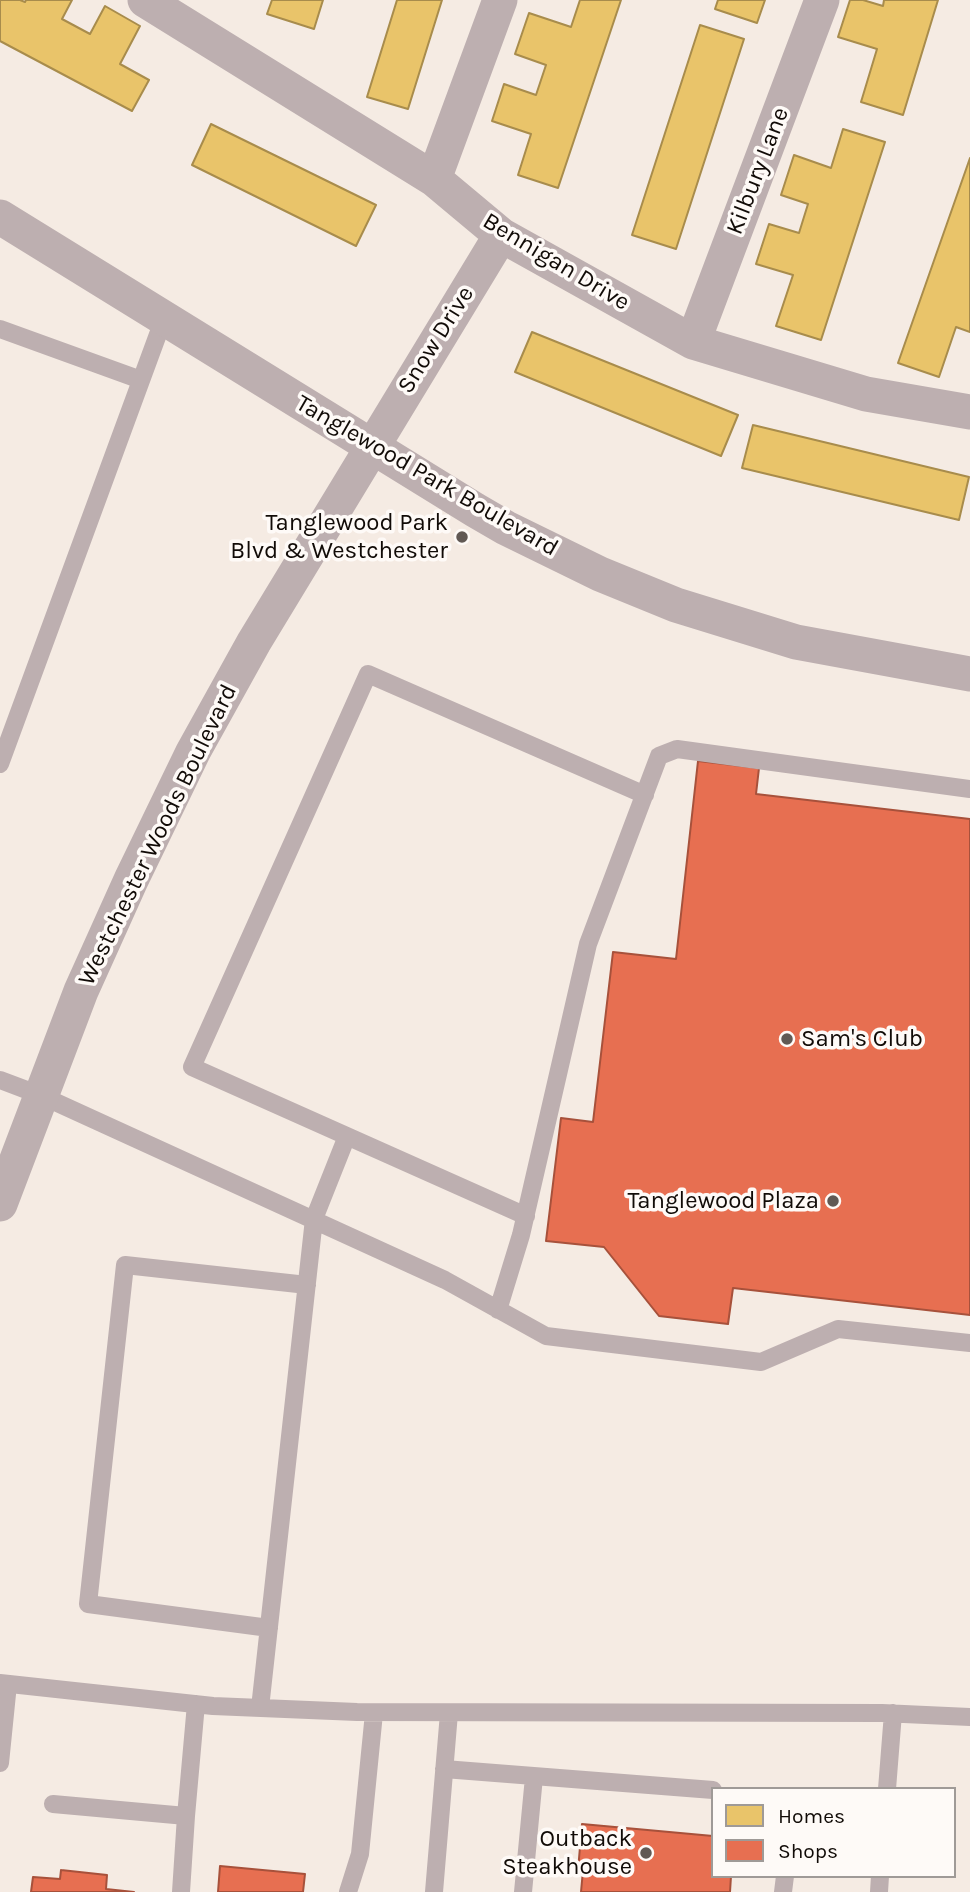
<!DOCTYPE html>
<style>
body{margin:0}
#map{position:relative;width:970px;height:1892px;overflow:hidden;background:#f5ebe3;font-family:Karla,sans-serif}
canvas{display:block}
.legend{position:absolute;left:711px;top:1787px;width:245px;height:91px;box-sizing:border-box;background:#fefaf7;border:2px solid #9f9a97;margin:0;padding:9px 12px;list-style:none;font-size:21px;color:#110b07}
.legend li{display:flex;align-items:center;gap:14px;height:35px}
.legend b{width:35px;border:2px solid #9f9a97}
</style>
<div id="map">
<canvas width="970" height="1892"></canvas>
<ul class="legend">
<li><b style="height:19px;background:#e9c46a"></b>Homes</li>
<li><b style="height:19px;background:#e76f51"></b>Shops</li>
</ul>
</div>
<script>
const c = document.querySelector('canvas').getContext('2d');
c.lineJoin = 'round';
function paint(path, color) {
  c.fillStyle = color;
  c.fill(path, 'evenodd');
}
function poly(rows) {
  const path = new Path2D();
  for (const r of rows) {
    path.moveTo(r[0], r[1]);
    for (let i = 2; i < r.length; i += 2) path.lineTo(r[i], r[i + 1]);
  }
  return path;
}
function strokePath(path, color, width, dash) {
  c.strokeStyle = color;
  c.lineWidth = width;
  c.lineCap = dash ? 'butt' : 'round';
  c.setLineDash(dash || []);
  c.stroke(path);
}
function label(font, color, halo, rows, align = 'center') {
  c.font = font + ' Karla,sans-serif';
  c.lineWidth = 7;
  c.setLineDash([]);
  c.textBaseline = 'middle';
  c.strokeStyle = halo;
  c.fillStyle = color;
  for (const [text, x, y, turn = 0] of rows) {
    c.save();
    c.translate(x, y);
    c.rotate((+turn || 0) * Math.PI / 180);
    c.textAlign = isNaN(turn) ? turn : align;
    if (halo) c.strokeText(text, 0, 0);
    c.fillText(text, 0, 0);
    c.restore();
  }
}
const homes = poly([
 [0,0,20,0,25,2,26,0,72,0,62,19,90,34,105,6,140,26,120,64,149,80,132,111,0,41,0,0],
 [272,0,323,0,314,29,267,14,272,0],
 [397,0,442,0,408,109,367,97,397,0],
 [580,0,621,0,558,188,518,175,531,134,492,121,504,84,536,95,546,65,515,54,529,13,571,27,580,0],
 [718,0,765,0,757,23,715,9,718,0],
 [850,0,863,0,883,6,884,0,938,0,903,115,861,102,877,49,838,37,850,0],
 [700,25,744,39,676,249,632,235,700,25],
 [211,124,376,205,356,246,192,165,211,124],
 [843,129,885,142,821,340,776,326,793,275,756,264,769,224,799,233,808,204,781,195,794,155,831,168,843,129],
 [970,158,970,332,956,327,939,377,898,363,970,158],
 [532,332,738,415,721,456,515,372,532,332],
 [753,425,969,477,959,520,742,468,753,425]
]);
const shops = poly([
 [698,761,759,768,756,794,970,819,970,1315,733,1288,728,1324,659,1316,604,1247,546,1241,561,1118,593,1122,613,952,676,959,698,761],
 [582,1824,713,1836,713,1876,731,1876,730,1892,581,1892,583,1870,578,1870,582,1824],
 [220,1866,305,1874,303,1892,218,1892,220,1866],
 [61,1870,107,1875,106,1889,134,1892,31,1892,33,1877,60,1879,61,1870]
]);
const service = poly([
 [0,329,141,380],
 [0,764,164,318],
 [0,1080,40,1095,445,1280,546,1336,761,1362,838,1329,970,1343],
 [526,1216,192,1067,368,674,645,795],
 [498,1310,521,1235,588,944,659,756,677,749,970,789],
 [269,1628,88,1604,125,1265,307,1285],
 [0,1683,213,1706,357,1712,882,1713,970,1717],
 [260,1708,314,1219,347,1136],
 [0,1763,8,1684],
 [444,1769,713,1790],
 [887,1789,893,1713],
 [53,1804,186,1816,196,1704],
 [181,1892,186,1816],
 [348,1892,360,1854,374,1713],
 [434,1892,449,1713],
 [523,1892,534,1777],
 [783,1892,785,1876],
 [879,1892,880,1876]
]);
const minor = poly([
 [145,0,434,179,501,235,693,342,866,394,970,412],
 [434,179,500,0],
 [0,217,475,510,506,528,600,574,676,605,796,642,970,674],
 [693,342,822,0],
 [0,1204,81,991,131,880,193,752,254,642,501,235]
]);
const markers = [
 [462,537,7,"#615954"],
 [787,1039,7,"#615954"],
 [833,1201,7,"#615954"],
 [646,1853,7,"#615954"]
];
const streetNames = [
 ["Kilbury Lane",758,171,-69],
 ["Bennigan Drive",556,262,31],
 ["Snow Drive",436,340,-58],
 ["Tanglewood Park Boulevard",427,476,30],
 ["Westchester Woods Boulevard",158,835,-64]
];
const poiNames = [
 ["Tanglewood Park",448,523],
 ["Blvd & Westchester",448,551],
 ["Sam's Club",801,1039,"left"],
 ["Tanglewood Plaza",819,1201],
 ["Outback",632,1839],
 ["Steakhouse",632,1867]
];
paint(homes, '#e9c46a');
strokePath(homes, '#a88c4c', 2);
paint(shops, '#e76f51');
strokePath(shops, '#a7513b', 2);
strokePath(service, '#bdafb0', 18);
strokePath(minor, '#bdafb0', 35);
for (const [x, y, r, color] of markers) {
  const dot = new Path2D();
  dot.arc(x, y, r, 0, 2 * Math.PI);
  c.fillStyle = color;
  c.fill(dot);
  strokePath(dot, '#fefaf7', 2.5);
}
label('24px', '#110b07', '#fefaf7', streetNames);
label('24px', '#110b07', '#fefaf7', poiNames, 'right');
</script>
